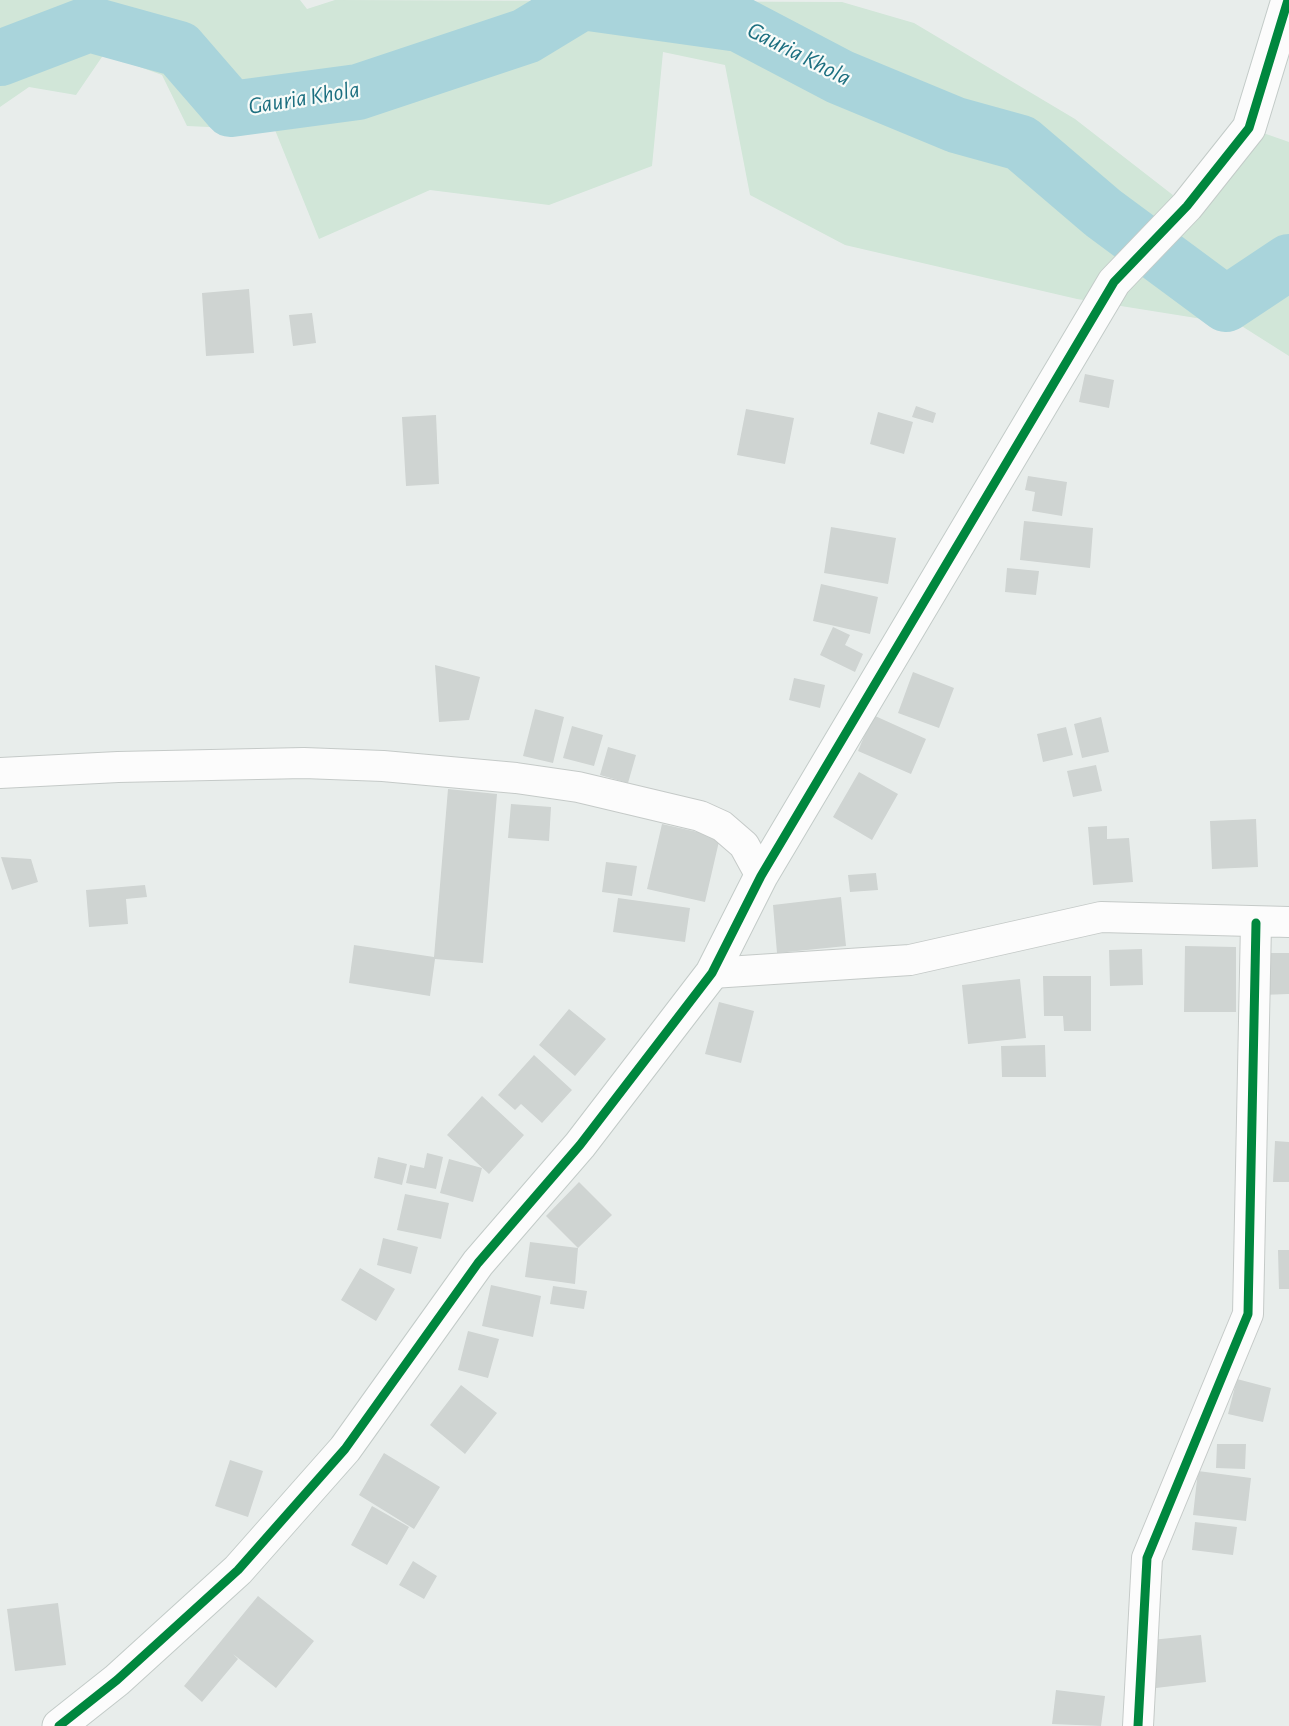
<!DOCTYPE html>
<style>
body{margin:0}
canvas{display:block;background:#e8edeb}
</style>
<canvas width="1289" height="1726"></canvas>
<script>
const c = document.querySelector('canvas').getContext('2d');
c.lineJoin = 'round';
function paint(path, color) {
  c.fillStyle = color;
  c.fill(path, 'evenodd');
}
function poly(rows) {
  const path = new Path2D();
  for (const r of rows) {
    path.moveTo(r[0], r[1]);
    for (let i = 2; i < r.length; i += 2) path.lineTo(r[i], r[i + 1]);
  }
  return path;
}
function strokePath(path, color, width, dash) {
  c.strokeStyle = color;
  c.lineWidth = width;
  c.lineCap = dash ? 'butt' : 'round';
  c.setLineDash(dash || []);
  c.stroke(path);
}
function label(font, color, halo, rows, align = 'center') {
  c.font = font + ' "Alegreya Sans",sans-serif';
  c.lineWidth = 4.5;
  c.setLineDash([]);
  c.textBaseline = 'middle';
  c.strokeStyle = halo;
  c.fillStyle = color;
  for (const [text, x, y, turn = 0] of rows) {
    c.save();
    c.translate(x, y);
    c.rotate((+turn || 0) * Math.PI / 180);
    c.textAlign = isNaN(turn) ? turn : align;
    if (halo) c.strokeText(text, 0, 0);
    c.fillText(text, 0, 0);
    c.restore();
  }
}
const green = poly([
 [0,0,300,0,307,9,335,0,842,2,914,23,1075,119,1187,206,1249,128,1289,142,1289,356,1240,325,1077,299,845,245,750,195,725,65,663,52,652,166,549,205,430,190,319,239,275,130,187,126,162,75,104,54,76,95,29,87,0,107]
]);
const river = poly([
 [0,58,89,24,179,49,231,109,358,92,526,36,582,2,739,24,840,77,956,125,1021,143,1103,213,1226,304,1289,262]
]);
const building = poly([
 [249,289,254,353,206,356,202,293],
 [312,313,316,343,293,346,289,315],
 [1085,374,1114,380,1109,408,1079,402],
 [916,406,936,413,933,423,912,417],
 [746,409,794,418,785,464,737,455],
 [878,412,913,422,904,454,870,444],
 [436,415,439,484,406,486,402,417],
 [1028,476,1067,482,1062,516,1032,511,1035,492,1025,490],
 [1024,521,1093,528,1090,568,1020,560],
 [831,527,896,538,888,584,824,573],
 [1007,568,1039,571,1036,595,1005,592],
 [821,584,878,597,870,634,813,621],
 [833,627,850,635,845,645,863,654,855,672,820,655],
 [435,665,480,677,469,720,439,722],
 [913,672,954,688,939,728,898,713],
 [794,678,825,685,820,708,789,700],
 [535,709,564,717,553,763,523,756],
 [873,715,926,739,911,774,858,751],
 [1101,717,1109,752,1082,758,1074,724],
 [572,726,603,735,594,766,563,758],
 [1066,727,1073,755,1043,762,1037,734],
 [608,747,636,755,628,783,600,775],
 [1096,765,1102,791,1073,797,1067,771],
 [859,772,898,794,872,840,833,817],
 [448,789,497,794,483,963,435,959,430,996,349,983,354,945,434,957],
 [511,804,551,807,549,841,508,838],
 [1256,819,1258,867,1212,869,1210,821],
 [662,824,720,837,705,902,647,889],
 [1107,826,1107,839,1129,838,1133,882,1093,885,1088,827],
 [1,857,31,859,38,882,12,890],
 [606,862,637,866,632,896,602,892],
 [876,873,878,890,850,892,848,875],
 [145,885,147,897,126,899,128,924,89,927,86,890],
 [841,897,846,946,777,953,773,905],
 [618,898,690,908,685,942,613,932],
 [1185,946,1236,947,1236,1012,1184,1012],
 [1142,949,1143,985,1110,986,1109,950],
 [1260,953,1289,953,1289,994,1261,995],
 [1043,976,1091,976,1091,1031,1064,1031,1063,1016,1044,1016],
 [1020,979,1026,1038,968,1044,962,985],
 [719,1002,754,1011,741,1063,705,1054],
 [569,1009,606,1039,575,1076,539,1045],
 [1045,1045,1046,1077,1002,1077,1001,1046],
 [534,1055,572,1090,542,1123,521,1104,515,1110,498,1095],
 [482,1096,524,1135,489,1174,447,1135],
 [1275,1141,1289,1142,1289,1182,1273,1182],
 [427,1153,443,1157,436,1189,406,1183,410,1165,424,1168],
 [378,1157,407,1164,402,1185,374,1178],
 [449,1159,482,1168,473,1202,440,1193],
 [579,1182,612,1215,578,1248,546,1216],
 [405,1194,449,1203,441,1239,397,1230],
 [383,1238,418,1247,411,1274,377,1265],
 [530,1242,578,1248,575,1284,525,1277],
 [1278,1250,1289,1250,1289,1289,1279,1289],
 [360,1268,395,1289,376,1321,341,1300],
 [491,1285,541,1296,533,1337,482,1326],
 [553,1286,587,1291,584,1309,550,1304],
 [468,1331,499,1339,488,1378,458,1370],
 [1237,1379,1271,1388,1263,1422,1228,1414],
 [461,1385,497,1413,465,1454,430,1425],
 [1217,1444,1246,1444,1245,1469,1216,1468],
 [384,1453,440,1487,414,1529,359,1495],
 [230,1460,263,1471,248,1517,215,1506],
 [1198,1471,1251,1478,1246,1521,1193,1515],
 [372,1506,409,1527,387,1565,351,1545],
 [1195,1522,1237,1527,1233,1555,1192,1550],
 [413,1561,437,1576,424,1599,399,1585],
 [258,1596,314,1641,276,1688,233,1654,238,1659,202,1702,184,1686],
 [58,1603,66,1665,15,1671,7,1609],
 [1201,1635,1206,1682,1156,1688,1151,1640],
 [1056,1690,1105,1696,1101,1726,1052,1724]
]);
const street = poly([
 [0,773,118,767,304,763,383,766,516,778,578,787,700,816,722,826,744,845,761,876],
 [712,973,910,960,1101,917,1289,922],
 [1138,1726,1147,1558,1248,1314,1256,923]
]);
const secondary = poly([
 [59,1726,117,1680,238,1570,345,1449,478,1263,580,1145,712,973,761,876,1114,282,1187,206,1249,128,1288,0]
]);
const cycleway = poly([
 [59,1726,117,1680,238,1570,345,1449,478,1263,580,1145,712,973,761,876,1114,282,1187,206,1249,128,1288,0],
 [1138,1726,1147,1558,1248,1314,1256,923]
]);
const waterNames = [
 ["Gauria Khola",799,54,27],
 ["Gauria Khola",304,98,-9]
];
paint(green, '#d1e6d8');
strokePath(river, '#a9d4db', 56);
paint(building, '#cfd4d2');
strokePath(street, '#c5cac8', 32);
strokePath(secondary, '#c3cbc8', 35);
strokePath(street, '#fcfcfc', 30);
strokePath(secondary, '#fcfcfc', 33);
strokePath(cycleway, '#00873e', 9);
label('italic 24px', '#1c6f80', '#f7fbf9', waterNames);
</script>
